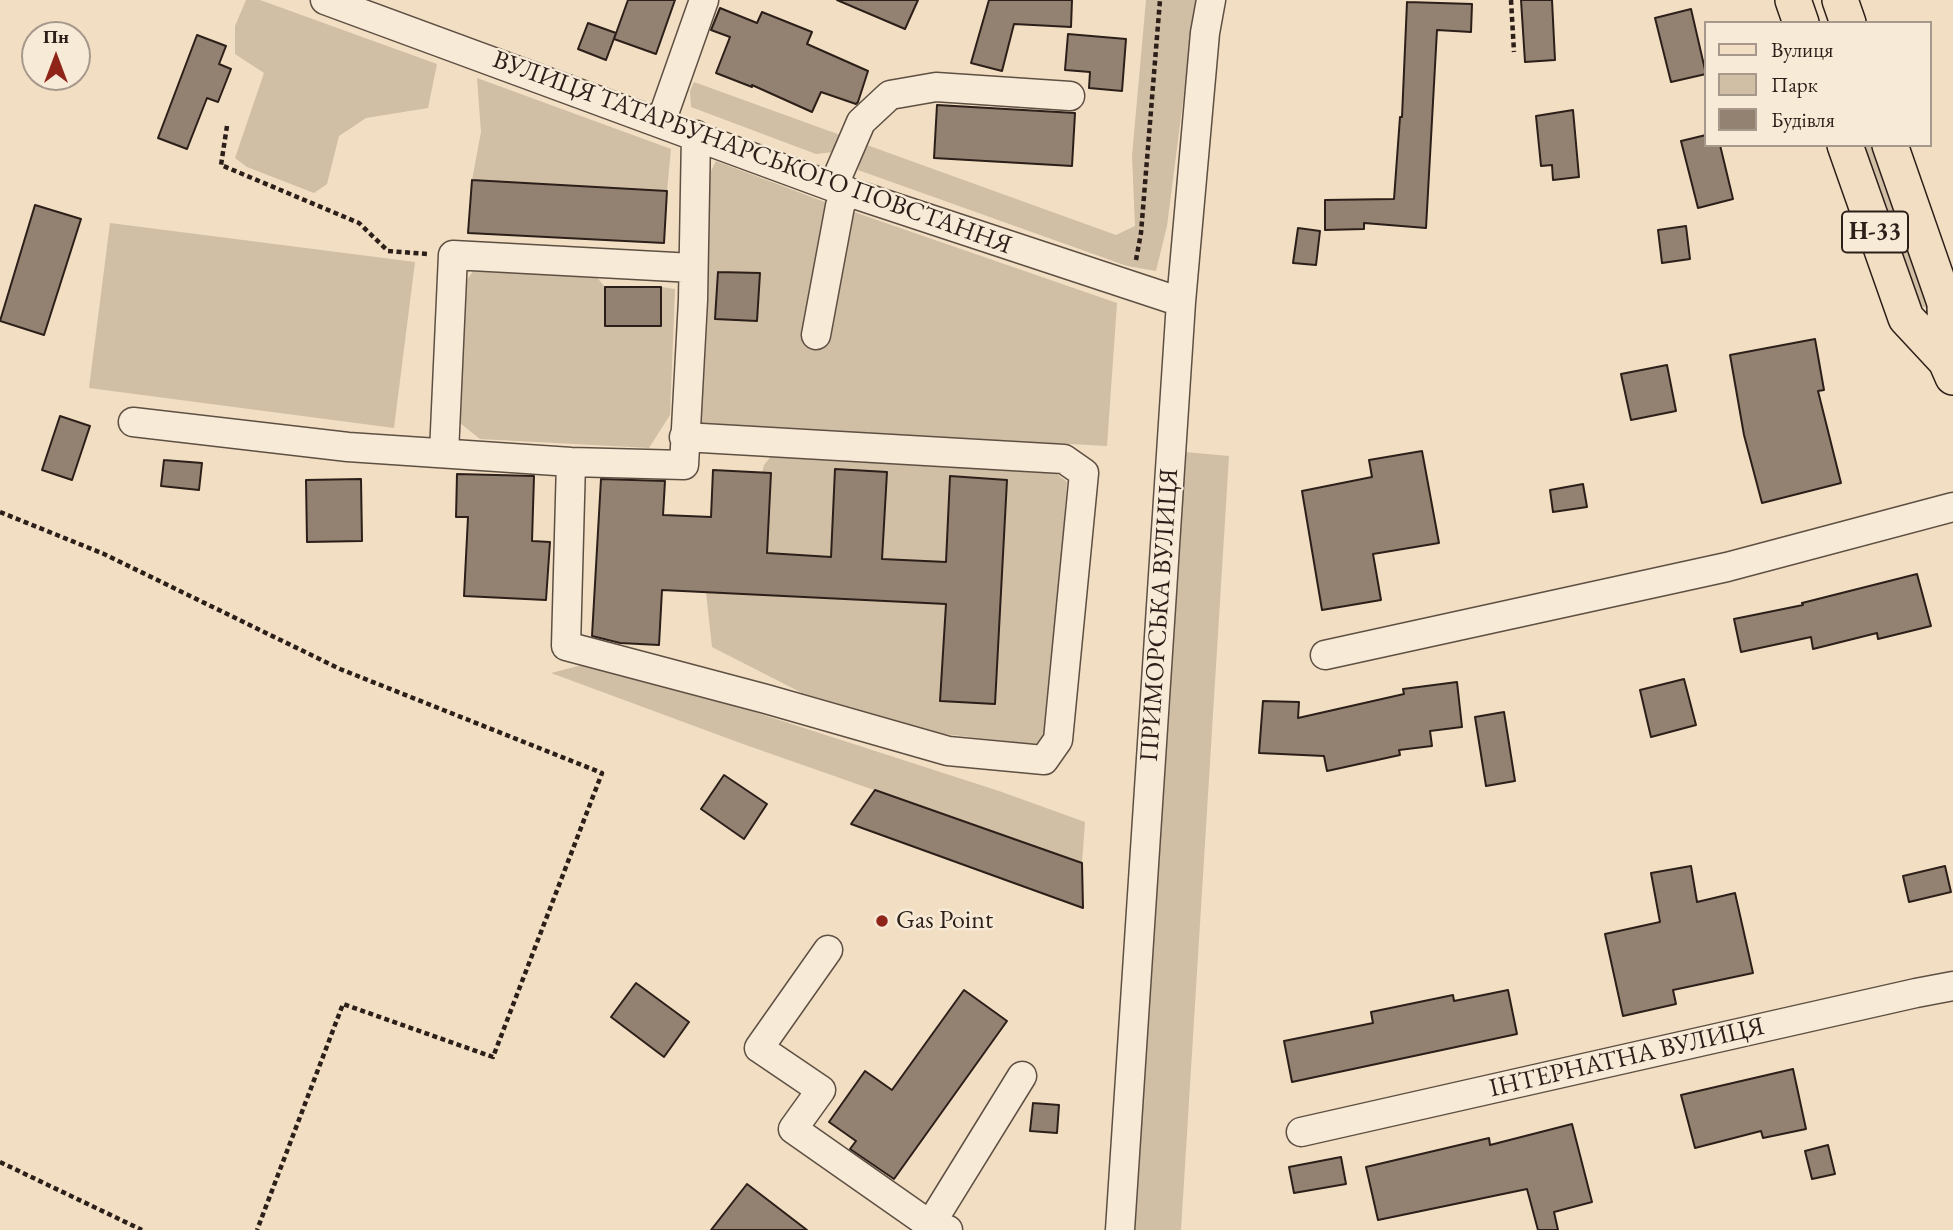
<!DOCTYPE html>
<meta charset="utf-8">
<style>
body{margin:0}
#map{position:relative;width:1953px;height:1230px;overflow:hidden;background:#f2dec2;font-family:"EB Garamond",serif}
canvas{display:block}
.legend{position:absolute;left:1704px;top:21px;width:228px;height:126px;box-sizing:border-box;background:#f7ead7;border:2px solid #a6998b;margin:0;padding:9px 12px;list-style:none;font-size:21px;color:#2c1f19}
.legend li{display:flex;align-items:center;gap:14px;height:35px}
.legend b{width:35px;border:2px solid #a6998b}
.north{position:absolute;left:21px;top:21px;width:70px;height:70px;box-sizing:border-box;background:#f7ead7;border:2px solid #a6998b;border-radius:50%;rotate:0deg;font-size:19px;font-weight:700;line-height:28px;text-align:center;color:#2c1f19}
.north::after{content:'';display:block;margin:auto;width:24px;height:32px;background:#8f2418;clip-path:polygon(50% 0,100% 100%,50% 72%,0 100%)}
</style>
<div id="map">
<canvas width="1953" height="1230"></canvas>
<ul class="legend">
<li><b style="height:9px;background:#f2dec2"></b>Вулиця</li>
<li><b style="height:19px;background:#d0bea5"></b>Парк</li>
<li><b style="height:19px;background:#938271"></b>Будівля</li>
</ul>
<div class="north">Пн</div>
</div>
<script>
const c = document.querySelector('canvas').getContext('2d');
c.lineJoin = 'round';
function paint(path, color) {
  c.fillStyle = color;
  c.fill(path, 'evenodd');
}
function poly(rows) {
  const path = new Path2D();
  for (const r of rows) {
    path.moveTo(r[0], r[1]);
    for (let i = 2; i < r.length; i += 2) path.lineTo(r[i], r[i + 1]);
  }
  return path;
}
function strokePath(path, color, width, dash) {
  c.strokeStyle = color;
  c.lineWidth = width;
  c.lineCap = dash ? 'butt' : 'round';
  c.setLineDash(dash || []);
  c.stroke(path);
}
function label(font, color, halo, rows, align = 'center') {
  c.font = font + ' "EB Garamond",serif';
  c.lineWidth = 5;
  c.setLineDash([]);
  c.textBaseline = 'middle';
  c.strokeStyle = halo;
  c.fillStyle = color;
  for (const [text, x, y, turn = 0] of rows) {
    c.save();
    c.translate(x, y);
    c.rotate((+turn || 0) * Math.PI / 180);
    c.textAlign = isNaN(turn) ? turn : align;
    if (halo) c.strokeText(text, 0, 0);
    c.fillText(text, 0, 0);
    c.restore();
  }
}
const green = poly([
 [246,0,260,0,437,64,428,108,366,118,339,136,327,184,314,193,247,167,235,158,264,73,235,54,235,26],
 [1146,0,1196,0,1167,226,1156,271,1127,266,858,170,864,144,1116,235,1135,226,1132,156],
 [477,78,671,149,667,191,472,180,481,132],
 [694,82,843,136,834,152,816,154,691,107,690,91],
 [1858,145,1882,145,1928,308,1918,306],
 [716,161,825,202,1117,303,1107,446,697,424,708,177],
 [110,223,415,262,394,428,89,388],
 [473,271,594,274,605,287,606,326,661,326,661,287,675,289,670,415,649,448,480,439,460,423,463,286],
 [1174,451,1229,456,1181,1230,1134,1230],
 [772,455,1052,470,1067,482,1049,729,1039,745,944,734,802,693,712,647,706,592,946,604,940,701,995,704,1007,480,950,477,946,562,882,559,887,472,836,469,831,557,767,553,762,473,764,465],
 [586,664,677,687,999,791,1085,822,1082,863,743,744,551,673]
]);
const building = poly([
 [628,0,675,0,656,54,614,39,628,0],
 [837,0,918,0,905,29,837,0],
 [989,0,1072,0,1071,27,1014,24,1002,71,971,63,989,0],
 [1521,0,1552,0,1555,60,1525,62,1521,0],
 [1407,2,1472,4,1471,32,1437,30,1426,228,1364,223,1364,229,1325,230,1325,200,1394,199,1400,117,1402,117,1407,2],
 [720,8,757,23,762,12,812,32,807,44,868,71,858,102,856,104,821,92,812,112,752,85,752,87,716,73,730,37,711,30,720,8],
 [1691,9,1706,74,1671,82,1655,18,1691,9],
 [588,23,616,33,606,60,578,49,588,23],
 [1068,34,1126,39,1122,91,1089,88,1090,72,1065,70,1068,34],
 [197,35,226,46,219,64,231,69,218,102,207,98,187,149,158,138,197,35],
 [937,105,1075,113,1072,166,934,158,937,105],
 [1573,110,1579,177,1553,180,1552,165,1541,166,1536,116,1573,110],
 [1706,135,1706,145,1720,145,1733,199,1698,208,1681,141,1706,135],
 [472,180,667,191,664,243,468,233,472,180],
 [35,205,81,219,44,335,0,321,35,205],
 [1686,226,1690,259,1662,263,1658,230,1686,226],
 [1298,228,1320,231,1316,265,1293,263,1298,228],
 [718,272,760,273,757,321,715,319,718,272],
 [605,287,661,287,661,326,605,326,605,287],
 [1815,339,1824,390,1818,391,1841,483,1762,503,1744,435,1730,355,1815,339],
 [1667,365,1676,411,1631,420,1621,374,1667,365],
 [60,416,90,426,72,480,42,470,60,416],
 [1422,451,1439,543,1373,554,1381,600,1322,610,1302,491,1372,477,1369,460,1422,451],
 [164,460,202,463,199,490,161,486,164,460],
 [835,469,887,472,882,559,946,562,950,476,1007,480,995,704,940,701,946,604,662,590,659,645,620,643,592,636,601,479,665,481,663,515,711,517,713,470,771,473,767,553,831,557,835,469],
 [457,474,534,476,532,541,550,542,546,600,464,596,468,517,456,517,457,474],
 [361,479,362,541,307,542,306,480,361,479],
 [1583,484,1587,507,1553,512,1550,490,1583,484],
 [1917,574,1931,626,1878,639,1877,633,1813,649,1811,637,1741,652,1734,619,1803,605,1802,603,1917,574],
 [1684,679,1696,725,1651,737,1640,690,1684,679],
 [1457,682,1462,727,1430,731,1432,746,1399,750,1400,755,1327,771,1324,756,1259,753,1263,701,1299,702,1298,718,1404,694,1403,689,1457,682],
 [1504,712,1515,781,1486,786,1475,717,1504,712],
 [724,775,767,804,744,839,701,809,724,775],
 [875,790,1082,863,1083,908,851,824,875,790],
 [1691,866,1697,902,1735,893,1753,973,1673,990,1676,1004,1623,1016,1605,934,1660,922,1651,873,1691,866],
 [1945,866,1951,892,1909,902,1903,876,1945,866],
 [636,983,689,1022,664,1057,611,1017,636,983],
 [964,990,1007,1021,894,1179,850,1149,856,1141,829,1122,865,1071,892,1090,964,990],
 [1508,990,1517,1034,1292,1082,1284,1041,1373,1023,1371,1012,1453,995,1454,1001,1508,990],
 [1793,1069,1806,1129,1763,1138,1761,1131,1695,1148,1681,1095,1793,1069],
 [1033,1103,1059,1105,1057,1133,1030,1131,1033,1103],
 [1572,1124,1592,1202,1554,1212,1558,1230,1538,1230,1527,1189,1378,1220,1366,1167,1489,1138,1490,1145,1572,1124],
 [1828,1145,1835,1174,1812,1179,1805,1151,1828,1145],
 [1341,1157,1346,1184,1294,1193,1289,1167,1341,1157],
 [747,1184,807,1230,711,1230,747,1184]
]);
const path = poly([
 [1511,0,1514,52],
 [227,126,221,165,359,223,388,251,428,254],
 [1136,260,1141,233,1160,0],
 [0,512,104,554,340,669,602,773,493,1057,343,1004,257,1230],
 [0,1162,142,1230]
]);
const minor = poly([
 [325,0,833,187,1181,302],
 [661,122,704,0],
 [833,187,861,122,890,95,936,87,1070,96],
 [816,335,840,206,847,191],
 [133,422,348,447,571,462,684,465,693,300,696,135],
 [444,453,453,255,693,268],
 [571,462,566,646,766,699,948,751,1044,760,1058,740,1084,473,1064,459,684,437],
 [1325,655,1727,567,1953,507],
 [828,950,759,1048,821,1090,793,1129,930,1225],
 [1301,1132,1916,993,1953,986],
 [948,1230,930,1225,1022,1076],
 [1120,1230,1181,302,1205,33,1211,0]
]);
const major = poly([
 [1793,0,1801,23],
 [1840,0,1848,23],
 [1845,145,1906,318,1946,361],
 [1890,145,1945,303,1946,361,1953,377]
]);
const markers = [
 [882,921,7,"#8f2418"]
];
const shields = [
 [1875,232,66]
];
const shieldNames = [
 ["Н-33",1875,232]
];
const streetNames = [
 ["ВУЛИЦЯ ТАТАРБУНАРСЬКОГО ПОВСТАННЯ",752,153,20],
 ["ПРИМОРСЬКА ВУЛИЦЯ",1160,615,-86],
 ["ІНТЕРНАТНА ВУЛИЦЯ",1627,1058,-13]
];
const poiNames = [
 ["Gas Point",896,921]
];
paint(green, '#d0bea5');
paint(building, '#938271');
strokePath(building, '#2c1f19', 2);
strokePath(minor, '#5e4f43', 31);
strokePath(major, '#2c1f19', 38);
strokePath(path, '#2c1f19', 4.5, [5, 3.5]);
strokePath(minor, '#f7ead7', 28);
strokePath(major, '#f2dec2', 35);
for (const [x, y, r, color] of markers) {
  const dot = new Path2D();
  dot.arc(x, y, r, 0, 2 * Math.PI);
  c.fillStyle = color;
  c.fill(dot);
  strokePath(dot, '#f7ead7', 2.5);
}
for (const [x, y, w] of shields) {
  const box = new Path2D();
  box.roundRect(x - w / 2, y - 20.5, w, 41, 5);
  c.fillStyle = '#f7ead7';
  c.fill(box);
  strokePath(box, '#2c1f19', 2);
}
label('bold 24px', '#2c1f19', null, shieldNames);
label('26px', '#2c1f19', '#f7ead7', streetNames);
label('26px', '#2c1f19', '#f7ead7', poiNames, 'left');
</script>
